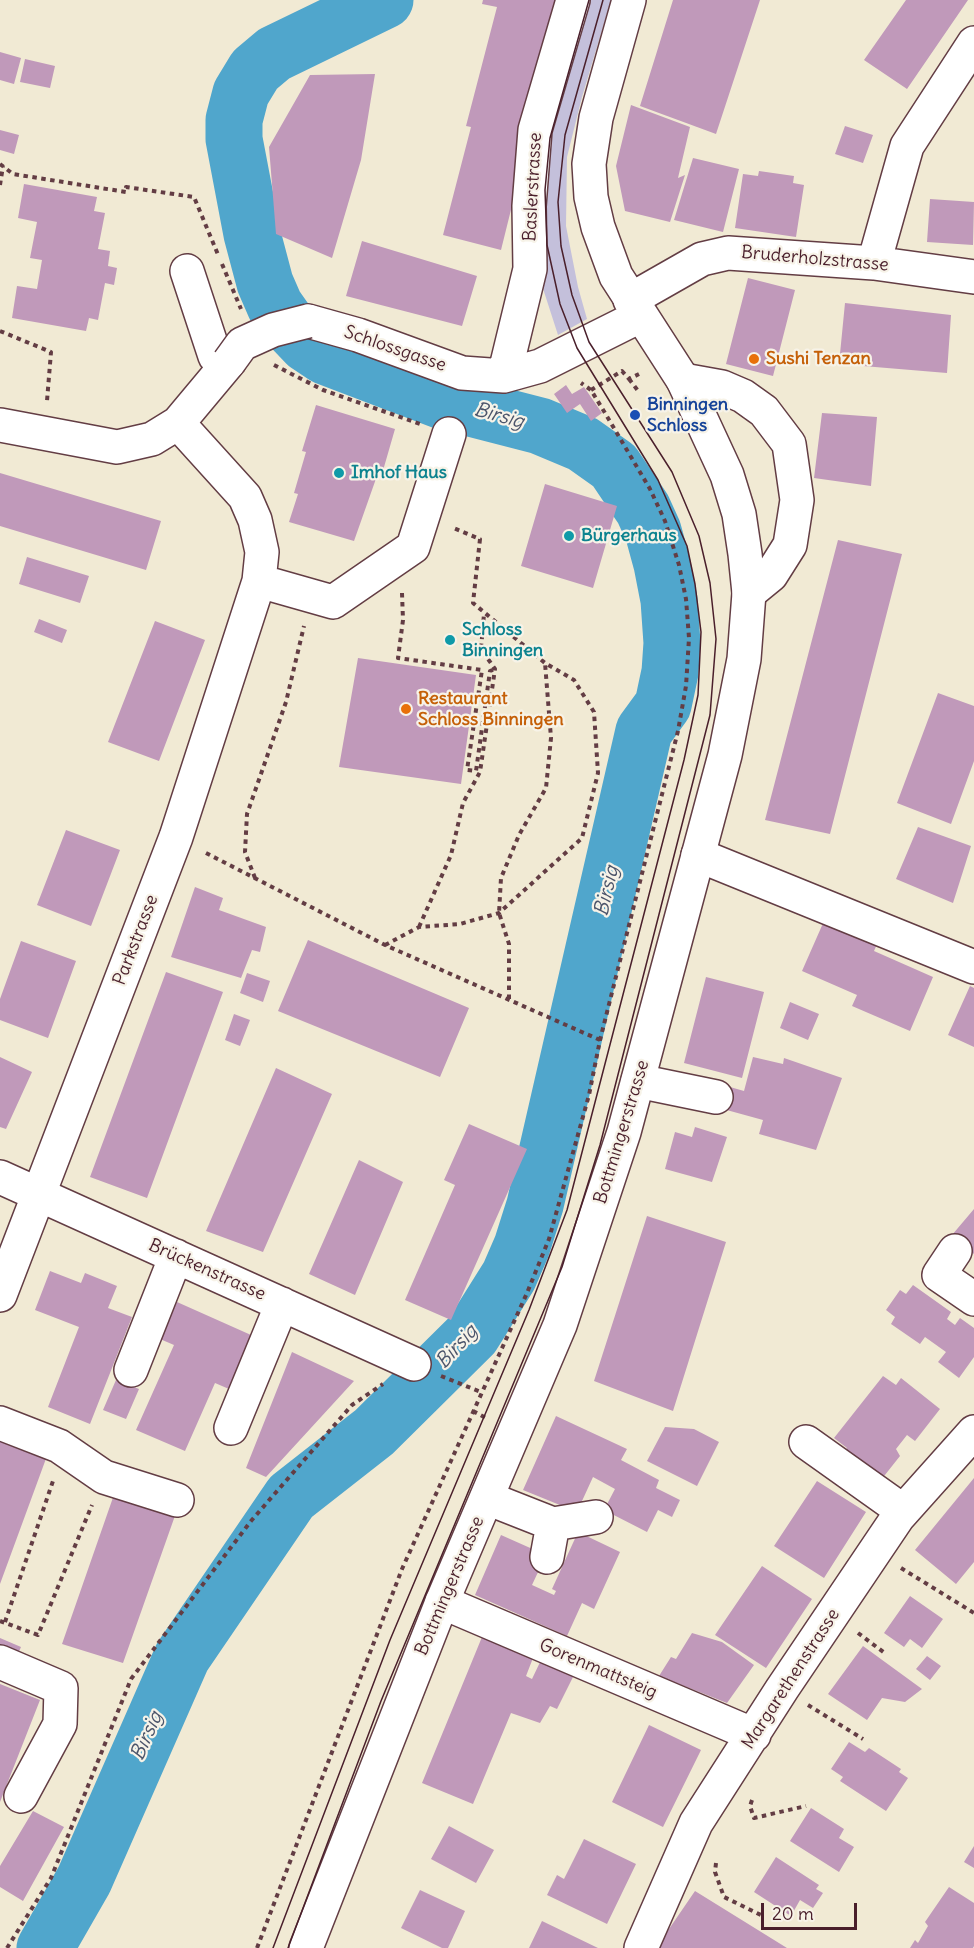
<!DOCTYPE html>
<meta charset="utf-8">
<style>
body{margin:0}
#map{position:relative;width:974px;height:1948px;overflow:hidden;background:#f1ead4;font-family:Delius,sans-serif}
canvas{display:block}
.scale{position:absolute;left:761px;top:1903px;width:96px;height:27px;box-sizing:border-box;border:3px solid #4a1f2b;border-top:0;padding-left:8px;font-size:18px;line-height:21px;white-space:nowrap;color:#4a1f2b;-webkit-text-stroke:4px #f7f3e8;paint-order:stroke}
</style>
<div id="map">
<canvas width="974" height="1948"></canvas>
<div class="scale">20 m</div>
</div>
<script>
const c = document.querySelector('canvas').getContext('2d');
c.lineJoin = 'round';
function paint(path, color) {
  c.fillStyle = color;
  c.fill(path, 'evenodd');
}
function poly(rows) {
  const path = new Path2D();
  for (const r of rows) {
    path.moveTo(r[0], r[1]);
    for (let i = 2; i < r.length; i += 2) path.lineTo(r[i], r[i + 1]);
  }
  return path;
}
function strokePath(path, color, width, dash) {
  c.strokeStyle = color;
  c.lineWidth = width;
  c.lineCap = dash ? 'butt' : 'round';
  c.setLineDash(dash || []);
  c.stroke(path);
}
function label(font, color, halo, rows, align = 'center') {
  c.font = font + ' Delius,sans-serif';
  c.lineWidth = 4.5;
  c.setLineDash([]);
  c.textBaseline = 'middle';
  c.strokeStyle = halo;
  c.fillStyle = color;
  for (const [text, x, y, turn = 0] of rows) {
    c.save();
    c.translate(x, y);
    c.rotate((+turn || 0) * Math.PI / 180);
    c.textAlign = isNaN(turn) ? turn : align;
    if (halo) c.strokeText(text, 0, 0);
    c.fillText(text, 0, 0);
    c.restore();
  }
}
const industrial = poly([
 [580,0,611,0,582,97,567,157,566,226,578,287,587,319,558,335,537,270,535,188]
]);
const river = poly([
 [45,1948,84,1880,182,1657,291,1497,374,1432,472,1335,509,1276,522,1246,535,1205,644,731,663,705,670,672,672,643,669,600,662,564,653,531,643,509,614,466,583,444,540,426,443,401,325,356,307,344,287,323,275,306,265,283,252,234,234,139,234,120,241,93,255,70,274,54,385,0]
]);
const building = poly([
 [483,0,563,0,501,250,443,235,471,127,466,126,497,7,482,4],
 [673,0,760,0,716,134,640,106],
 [906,0,968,0,907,89,864,60],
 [0,52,21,58,14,84,0,80],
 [25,59,55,66,50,88,20,82],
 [375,74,361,160,332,258,276,234,269,147,310,75],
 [631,105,690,127,678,178,685,175,670,222,625,211,616,166],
 [845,126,873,135,863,163,835,154],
 [0,130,19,135,14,154,0,150],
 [693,158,739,169,723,232,674,220],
 [759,171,794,176,793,183,804,185,796,237,735,228,743,174,758,176],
 [24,184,97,197,94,211,105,213,98,249,110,251,108,266,117,268,114,285,105,283,98,320,89,318,86,331,12,318,17,286,37,289,42,260,30,258,37,222,18,218],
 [930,199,974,202,973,245,927,242],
 [362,241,477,276,462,326,346,296],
 [748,278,795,290,773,376,726,364],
 [845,303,951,315,947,373,839,364],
 [566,385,572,394,584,387,602,413,591,421,580,404,567,413,554,394],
 [316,405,395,429,382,474,378,473,354,541,289,522,298,494,294,493,306,452,302,451],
 [822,413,877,417,871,486,814,478],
 [0,473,161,521,146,570,0,526],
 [545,484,617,506,593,588,521,566],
 [838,540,902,554,830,834,765,820],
 [27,557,89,576,80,603,19,584],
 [39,619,67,630,62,643,34,632],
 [155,621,205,640,159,761,108,742],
 [358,658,476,675,461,784,339,767],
 [938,693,974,706,974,761,951,824,897,803],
 [918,827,971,846,953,903,896,879],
 [66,830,120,850,91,926,37,905],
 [195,887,223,898,219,910,266,927,260,952,252,950,241,978,171,957],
 [824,921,877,944,874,951,933,977,910,1031,852,1006,857,995,802,971],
 [308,940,469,1008,440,1077,278,1011],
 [21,941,76,961,48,1038,0,1020,0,999],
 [166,972,223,992,147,1198,90,1177],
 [247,973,270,981,263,1002,240,993],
 [706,977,764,992,742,1078,684,1063],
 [970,986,974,988,974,1047,948,1035],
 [790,1002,819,1014,808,1040,780,1028],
 [234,1014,250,1020,240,1046,225,1040],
 [0,1057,32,1072,6,1129,0,1127],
 [753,1057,783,1064,784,1058,842,1078,816,1150,759,1134,763,1120,723,1109,730,1087,744,1091],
 [276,1068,332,1094,263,1252,206,1231],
 [469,1124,527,1149,451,1320,405,1300,455,1185,444,1180],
 [695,1127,727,1137,712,1182,665,1169,675,1132,692,1137],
 [359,1160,403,1182,355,1295,309,1274],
 [974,1209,974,1254,952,1235],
 [647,1216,726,1242,673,1411,594,1381],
 [50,1271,81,1283,85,1273,117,1286,108,1308,132,1317,90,1424,48,1407,79,1327,35,1310],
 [913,1285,951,1312,947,1319,955,1325,960,1318,974,1328,974,1357,959,1378,938,1362,946,1352,925,1337,920,1344,891,1324,895,1317,886,1310,900,1290,906,1294],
 [177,1302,260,1339,236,1392,215,1383,185,1451,136,1430,174,1345,160,1339],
 [292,1352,354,1381,266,1477,246,1468],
 [883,1376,896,1385,901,1378,940,1409,915,1441,907,1435,896,1449,900,1456,877,1485,841,1456,847,1448,834,1438],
 [116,1380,139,1389,126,1419,103,1410],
 [556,1416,627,1449,621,1460,659,1480,656,1488,680,1500,672,1517,658,1510,647,1532,604,1510,615,1489,593,1477,577,1512,523,1490],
 [0,1426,51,1445,0,1584],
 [665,1427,694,1429,719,1442,697,1486,647,1461],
 [974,1478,974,1562,956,1584,915,1550],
 [817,1481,866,1512,824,1578,774,1546],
 [117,1486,177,1510,123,1663,62,1644],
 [578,1532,620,1552,594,1609,582,1603,567,1636,475,1595,501,1535,546,1555,532,1585,554,1595,556,1591,552,1589],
 [762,1566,812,1599,766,1668,715,1635],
 [910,1596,943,1619,922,1648,910,1639,904,1647,884,1633],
 [692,1633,722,1642,754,1665,727,1703,659,1676,671,1657,676,1659],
 [482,1637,533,1658,526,1676,532,1679,542,1658,575,1673,557,1709,550,1706,540,1723,511,1713,473,1804,422,1783],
 [0,1638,21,1647,16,1658,0,1652],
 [863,1646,922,1689,905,1702,882,1698,867,1720,828,1694],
 [927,1656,941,1666,930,1680,916,1669],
 [0,1684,40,1700,0,1802],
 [649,1725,701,1750,663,1827,612,1802],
 [849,1742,865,1752,869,1748,901,1769,899,1772,908,1778,886,1811,840,1781,843,1777,831,1769],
 [811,1808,844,1829,839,1838,854,1847,839,1872,790,1841],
 [33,1811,64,1827,23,1901,0,1887,0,1866],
 [449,1826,494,1850,476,1883,431,1859],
 [584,1839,636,1864,607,1924,547,1895,557,1875,564,1879],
 [974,1846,974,1868,964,1862],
 [776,1857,819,1885,816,1889,823,1893,813,1908,800,1900,791,1916,754,1892],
 [949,1887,974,1903,974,1946,973,1948,910,1948,915,1940,918,1943,928,1926,925,1922],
 [420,1890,465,1911,448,1948,442,1948,401,1928],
 [695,1891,787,1948,656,1948],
 [542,1921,598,1948,529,1948]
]);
const path = poly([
 [0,164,13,174,126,192,126,187,194,197,219,257],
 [0,185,3,166],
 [222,264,241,309],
 [0,331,51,352,47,401],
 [274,365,323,390,420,424],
 [629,379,639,392],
 [591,390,622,371,629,379,639,374],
 [402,593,403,620,398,658,482,670,467,770,476,771,490,671,495,669],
 [206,853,385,945,600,1040],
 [255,878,245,852,247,814,286,702,304,626],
 [419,927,451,855,463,803,480,772,495,669,481,649,484,614],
 [385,945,419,927,460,924,499,913,582,838,598,773,594,712,574,680,545,663,473,603,480,539,451,527],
 [509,999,509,944,499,913,501,878,519,835,546,788,551,738,545,663],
 [441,1376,481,1392],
 [473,1411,486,1418],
 [901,1568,974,1613],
 [0,1621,38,1635,92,1505],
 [5,1622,53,1481],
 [858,1633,886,1654],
 [808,1705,863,1739],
 [752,1800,750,1806,754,1818,806,1806],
 [716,1863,715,1872,724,1897,763,1916],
 [7,1948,51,1878,131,1679,251,1521,352,1405,383,1384],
 [257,1948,402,1569,527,1293,549,1239,589,1095,600,1040,678,731,686,686,689,638,686,599,679,565,665,521,650,489,605,413,591,390,581,383]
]);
const minor = poly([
 [874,263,907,146,974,43],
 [187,271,215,356,225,366],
 [630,300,702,259,728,253,874,263,974,277],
 [308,321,358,335,462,373,504,376,540,366,640,316],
 [504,376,530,269,529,206,535,130,573,0],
 [683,380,722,387,743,396,764,411,789,444,797,500,790,545,771,575,749,593],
 [178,423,229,362],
 [0,425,117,447,152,439,178,423,245,497,255,520,262,552,259,581,176,837,0,1295],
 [259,581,333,602,413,547,449,434],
 [698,855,974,967],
 [638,1081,716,1097],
 [0,1177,414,1364],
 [955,1251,939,1275,974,1299],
 [131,1370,176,1256],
 [0,1423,59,1446,104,1477,177,1500],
 [231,1428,282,1304],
 [806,1442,903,1511],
 [487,1498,553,1524,596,1517],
 [547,1557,553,1524],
 [442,1602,754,1735],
 [0,1662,61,1688,60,1724,21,1796],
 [641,1948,696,1823,782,1689,898,1517,974,1432]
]);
const major = poly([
 [306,1948,442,1602,560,1325,624,1132,725,755,744,659,749,593,745,554,739,514,727,475,683,380,616,276,598,227,591,197,589,164,596,118,629,0]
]);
const tram = poly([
 [273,1948,390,1640,529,1310,567,1210,684,760,698,695,701,632,695,584,687,546,658,480,577,348,560,304,547,245,545,190,550,138,589,0],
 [288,1948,381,1701,562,1267,600,1145,710,715,716,639,710,583,699,536,672,472,589,342,572,295,561,246,558,202,565,135,603,0]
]);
const minorBridge = poly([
 [229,362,242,344,273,330,308,321]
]);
const markers = [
 [754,359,6,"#e8710a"],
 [635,415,6,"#1a4fb4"],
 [339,473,6,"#0f9aa8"],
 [569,536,6,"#0f9aa8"],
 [450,640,6,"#0f9aa8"],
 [406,709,6,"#e8710a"]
];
const streetNames = [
 ["Baslerstrasse",533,187,-87],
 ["Bruderholzstrasse",815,259,5],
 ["Schlossgasse",395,349,19],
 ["Parkstrasse",136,940,-69],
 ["Bottmingerstrasse",622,1132,-73],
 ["Brückenstrasse",207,1270,24],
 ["Bottmingerstrasse",450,1586,-67],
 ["Gorenmattsteig",598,1669,23],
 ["Margarethenstrasse",791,1679,-57]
];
const foodNames = [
 ["Sushi Tenzan",766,359],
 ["Restaurant",418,699],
 ["Schloss Binningen",418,720]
];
const transitNames = [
 ["Binningen",647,405],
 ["Schloss",647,426]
];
const cultureNames = [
 ["Imhof Haus",351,473],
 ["Bürgerhaus",581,536],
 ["Schloss",462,630],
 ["Binningen",462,651]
];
const waterNames = [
 ["Birsig",499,416,15],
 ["Birsig",607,891,-77],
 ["Birsig",457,1347,-48],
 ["Birsig",147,1736,-66]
];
paint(industrial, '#c4c0db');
strokePath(river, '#50a6cc', 57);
paint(building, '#c099ba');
strokePath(minor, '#633d44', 36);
strokePath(major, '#633d44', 36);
strokePath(path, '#633d44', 4, [4.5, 4.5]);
strokePath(minor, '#fff', 33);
strokePath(major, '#fff', 33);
strokePath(tram, '#4a1f2b', 1.5);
strokePath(minorBridge, '#633d44', 36, []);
strokePath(minorBridge, '#fff', 33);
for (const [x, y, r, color] of markers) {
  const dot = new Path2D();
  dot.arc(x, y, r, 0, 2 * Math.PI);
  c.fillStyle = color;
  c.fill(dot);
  strokePath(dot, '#f7f3e8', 2);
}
label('18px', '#4a1f2b', '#f7f3e8', streetNames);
label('bold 18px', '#c56008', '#f7f3e8', foodNames, 'left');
label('bold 18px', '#164399', '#f7f3e8', transitNames, 'left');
label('bold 18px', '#0d838f', '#f7f3e8', cultureNames, 'left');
label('italic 20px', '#4c556b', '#f7f3e8', waterNames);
</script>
